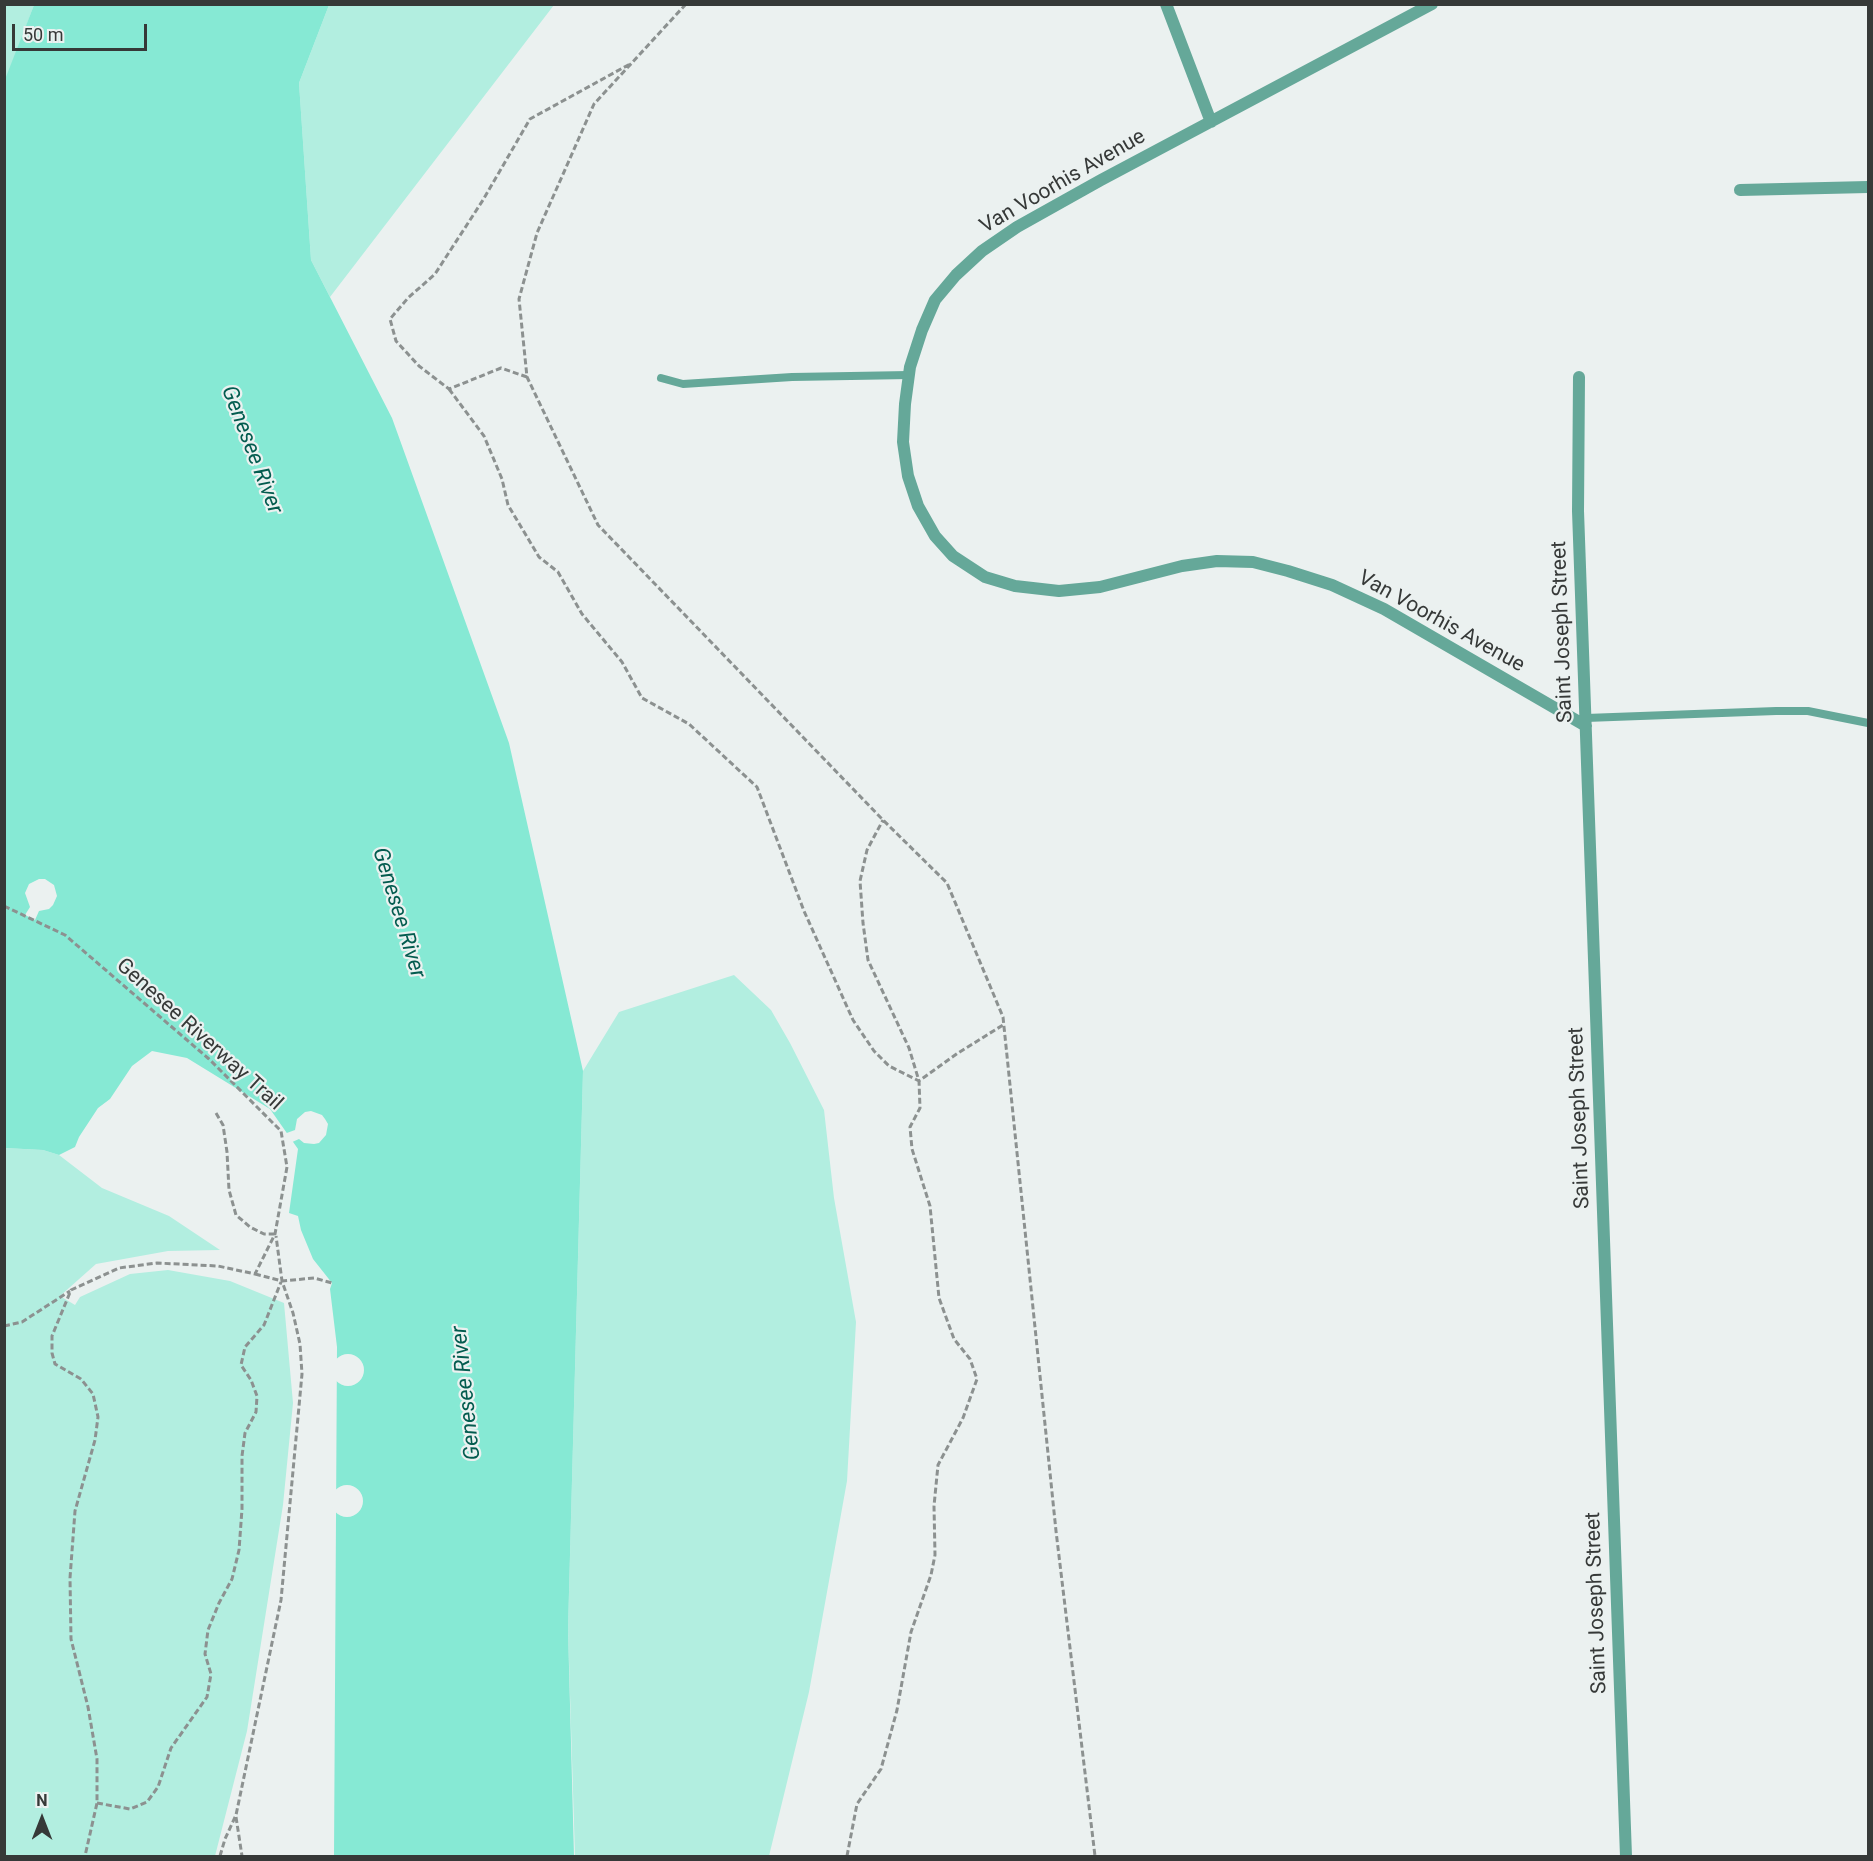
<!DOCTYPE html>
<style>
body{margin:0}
#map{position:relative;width:1873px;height:1861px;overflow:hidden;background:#ebf1f0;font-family:Roboto,sans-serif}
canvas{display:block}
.frame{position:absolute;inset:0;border:6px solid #363938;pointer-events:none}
.north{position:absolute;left:12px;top:1789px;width:60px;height:60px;-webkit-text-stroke:4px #ebf1f0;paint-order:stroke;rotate:0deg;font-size:16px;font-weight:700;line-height:24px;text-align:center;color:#363938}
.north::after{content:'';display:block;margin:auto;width:21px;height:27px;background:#363938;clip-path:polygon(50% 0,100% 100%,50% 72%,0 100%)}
.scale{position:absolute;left:12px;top:24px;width:135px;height:27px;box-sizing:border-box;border:3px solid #363938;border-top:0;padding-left:8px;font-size:18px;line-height:21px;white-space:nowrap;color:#363938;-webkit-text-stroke:4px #ebf1f0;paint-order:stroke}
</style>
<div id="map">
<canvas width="1873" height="1861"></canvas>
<div class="frame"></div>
<div class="north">N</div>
<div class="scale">50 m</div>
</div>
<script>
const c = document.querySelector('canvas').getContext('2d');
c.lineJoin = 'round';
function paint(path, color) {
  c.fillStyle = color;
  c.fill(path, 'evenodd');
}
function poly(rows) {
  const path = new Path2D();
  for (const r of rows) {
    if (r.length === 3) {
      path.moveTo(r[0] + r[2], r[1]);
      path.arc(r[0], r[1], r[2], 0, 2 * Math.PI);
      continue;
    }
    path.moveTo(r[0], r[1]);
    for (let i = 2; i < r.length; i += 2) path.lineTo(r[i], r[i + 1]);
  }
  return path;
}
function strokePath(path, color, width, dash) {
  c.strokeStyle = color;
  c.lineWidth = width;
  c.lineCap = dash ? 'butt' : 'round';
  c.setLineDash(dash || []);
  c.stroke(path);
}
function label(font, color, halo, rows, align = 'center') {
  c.font = font + ' Roboto,sans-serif';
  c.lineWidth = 4.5;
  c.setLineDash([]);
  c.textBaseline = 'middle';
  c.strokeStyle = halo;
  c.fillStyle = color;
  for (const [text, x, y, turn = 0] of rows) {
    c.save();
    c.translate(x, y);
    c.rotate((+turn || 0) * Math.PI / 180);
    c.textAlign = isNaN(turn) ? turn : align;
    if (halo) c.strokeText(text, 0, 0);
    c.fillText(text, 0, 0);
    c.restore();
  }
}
const green = poly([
 [5,5,34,5,5,82],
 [329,5,554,5,330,297,311,260,299,83],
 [734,975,771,1010,790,1043,824,1110,834,1198,856,1322,847,1481,809,1692,769,1856,575,1856,568,1629,583,1071,619,1012],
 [4,1148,43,1150,59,1155,102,1188,169,1216,220,1250,168,1251,96,1264,60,1296,75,1305,80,1297,130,1274,168,1270,230,1281,284,1303,293,1403,283,1505,247,1731,215,1856,5,1856]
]);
const water = poly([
 [34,5,329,5,299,83,311,260,392,418,509,743,583,1071,568,1629,574,1856,334,1856,337,1347,330,1289,332,1283,313,1259,301,1230,298,1216,289,1213,298,1149,270,1109,187,1058,152,1051,132,1066,110,1099,98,1108,79,1137,75,1147,59,1155,43,1150,5,1148,4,82]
]);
const pier = poly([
 [39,879,45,879,54,885,57,896,53,905,49,909,39,911,35,920,25,915,30,907,25,893,29,884],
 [311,1111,322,1115,325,1119,328,1124,326,1135,319,1143,314,1144,304,1143,299,1139,290,1143,284,1134,295,1130,297,1119,305,1112],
 [348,1370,16],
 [347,1501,16]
]);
const path = poly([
 [686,4,594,104,537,233,519,299,527,377,598,525,883,820,947,883,1003,1017,1056,1531,1095,1856],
 [527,377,501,368,449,389,419,366,396,341,390,319,408,298,435,274,483,200,530,119,630,64],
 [449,389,484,436,502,479,508,505,539,557,558,572,582,614,622,662,642,698,689,724,757,787,804,911,853,1020,874,1051,889,1066,919,1081,958,1053,1003,1025],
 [4,906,65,935,209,1059,281,1131,287,1167,275,1234,255,1274,218,1266,157,1263,119,1268,71,1290,52,1336,52,1353,55,1364,81,1379,93,1394,98,1417,95,1440,75,1511,70,1578,71,1639,88,1707,97,1759,97,1803,85,1856],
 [216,1113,223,1125,227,1152,229,1190,236,1215,250,1227,264,1234,275,1234],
 [255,1274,282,1281,314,1278,332,1283],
 [4,1326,22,1322,70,1291],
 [97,1803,130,1809,147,1802,158,1787,171,1748,207,1697,211,1674,205,1654,208,1630,219,1603,232,1579,239,1550,242,1509,242,1456,245,1433,256,1412,257,1396,251,1380,241,1365,245,1347,264,1325,281,1282],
 [236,1817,242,1856],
 [220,1856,225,1839,236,1815,281,1600,302,1374,300,1344,293,1313,282,1281,276,1236],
 [847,1856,857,1804,881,1769,897,1710,911,1632,931,1575,935,1555,934,1506,938,1465,963,1418,977,1379,970,1359,954,1339,939,1298,930,1206,912,1149,910,1127,920,1108,919,1081,909,1048,868,960,863,923,860,881,867,850,883,820]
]);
const lane = poly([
 [661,378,683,384,792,377,909,375],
 [1586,718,1776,711,1808,711,1868,723]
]);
const street = poly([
 [1166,4,1211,122],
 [1432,4,1101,180,1017,227,982,251,956,275,935,300,922,330,910,367,905,404,903,442,908,476,918,506,935,536,953,556,985,577,1015,586,1059,591,1100,587,1182,566,1217,561,1253,562,1288,571,1332,585,1384,609,1586,726],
 [1740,190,1868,187],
 [1579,377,1578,511,1626,1856]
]);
const streetNames = [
 ["Van Voorhis Avenue",1063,182,-30],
 ["Van Voorhis Avenue",1441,622,29],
 ["Saint Joseph Street",1563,632,-92],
 ["Genesee Riverway Trail",199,1035,42],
 ["Saint Joseph Street",1580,1118,-92],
 ["Saint Joseph Street",1597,1603,-92]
];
const waterNames = [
 ["Genesee River",251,450,69],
 ["Genesee River",398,913,73],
 ["Genesee River",467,1393,-96]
];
paint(green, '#b2eee0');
paint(water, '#86e9d4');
paint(pier, '#ebf1f0');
strokePath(path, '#8c9190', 3, [6, 3]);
strokePath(lane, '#65a899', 8);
strokePath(street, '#65a899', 12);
label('21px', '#363938', '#ebf1f0', streetNames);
label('italic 22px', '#035c4f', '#ebf1f0', waterNames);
</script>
